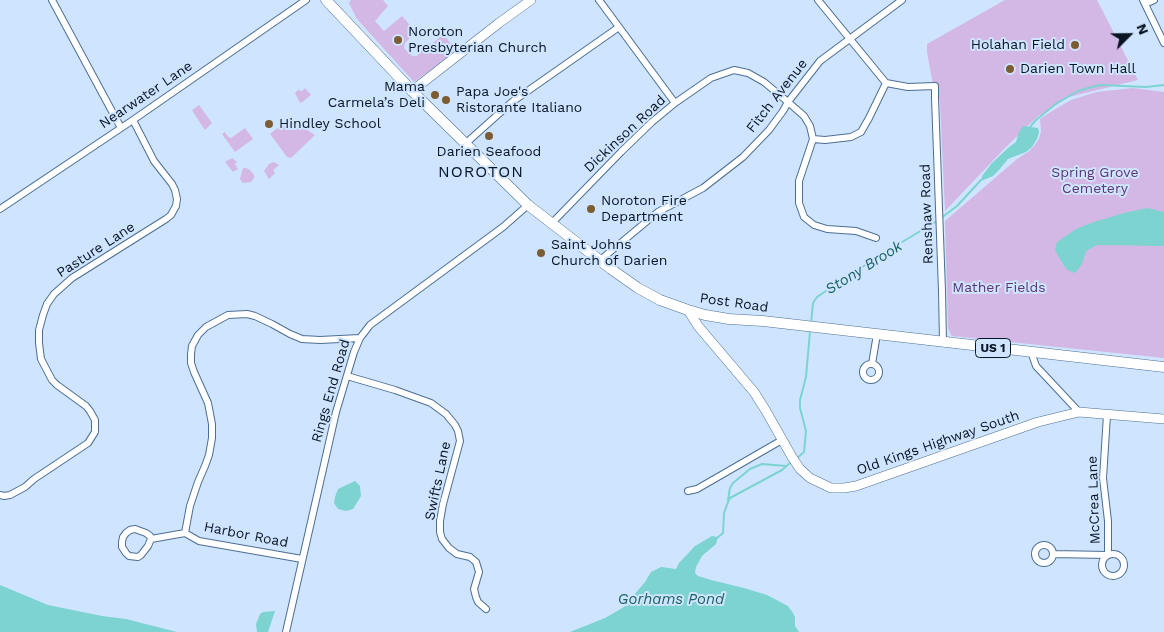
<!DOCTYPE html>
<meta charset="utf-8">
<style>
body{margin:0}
#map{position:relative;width:1164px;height:632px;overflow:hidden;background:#cfe5ff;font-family:"Work Sans",sans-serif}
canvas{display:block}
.north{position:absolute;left:1104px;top:10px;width:50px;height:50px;-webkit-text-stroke:4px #cfe5ff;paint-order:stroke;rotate:67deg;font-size:14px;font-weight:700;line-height:20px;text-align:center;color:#081523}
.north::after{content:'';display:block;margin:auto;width:18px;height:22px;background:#081523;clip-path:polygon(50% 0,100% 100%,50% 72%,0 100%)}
</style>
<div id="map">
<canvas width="1164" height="632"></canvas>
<div class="north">N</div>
</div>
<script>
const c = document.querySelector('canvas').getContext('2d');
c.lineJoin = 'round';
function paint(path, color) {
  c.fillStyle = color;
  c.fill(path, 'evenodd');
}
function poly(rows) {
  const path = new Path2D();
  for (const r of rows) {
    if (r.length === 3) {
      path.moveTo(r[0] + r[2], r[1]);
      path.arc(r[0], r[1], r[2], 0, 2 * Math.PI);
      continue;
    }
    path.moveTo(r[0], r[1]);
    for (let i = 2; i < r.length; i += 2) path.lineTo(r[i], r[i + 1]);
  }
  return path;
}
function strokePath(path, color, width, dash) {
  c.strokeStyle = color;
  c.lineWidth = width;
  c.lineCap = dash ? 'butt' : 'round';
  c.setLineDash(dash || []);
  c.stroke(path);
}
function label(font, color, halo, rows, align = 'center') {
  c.font = font + ' "Work Sans",sans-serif';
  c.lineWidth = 4;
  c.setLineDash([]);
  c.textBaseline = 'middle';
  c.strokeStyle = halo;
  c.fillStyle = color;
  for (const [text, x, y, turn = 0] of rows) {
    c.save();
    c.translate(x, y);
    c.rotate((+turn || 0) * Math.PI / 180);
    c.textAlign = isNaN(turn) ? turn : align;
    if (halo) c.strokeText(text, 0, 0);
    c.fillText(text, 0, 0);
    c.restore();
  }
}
const green = poly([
 [351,0,383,0,388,6,375,21,384,31,402,16,416,32,405,43,404,48,412,56,417,56,420,53,420,50,429,43,431,45,440,37,445,36,456,51,414,82,357,19,349,3],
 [1005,0,1097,0,1138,80,1069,97,1037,117,1006,147,945,211,940,102,938,92,932,80,927,52,927,44],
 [305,88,311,95,301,103,299,101,295,93,298,90,302,91],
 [1133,88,1164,92,1164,358,952,336,950,333,948,328,945,221,1017,159,1028,152,1034,146,1039,139,1041,131,1040,119,1052,111,1071,100,1096,92],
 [199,105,212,123,205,130,195,115,192,110],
 [286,125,301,126,315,135,291,158,287,157,270,134,276,129],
 [245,128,253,139,235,152,222,134,225,132,228,137,231,138],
 [232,158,237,162,235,164,238,169,233,172,225,162],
 [274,162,279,165,273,170,275,173,269,179,264,171,269,164],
 [243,168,246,168,250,170,254,175,254,178,251,182,243,183,240,179]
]);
const water = poly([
 [1023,126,1038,128,1039,132,1037,139,1032,147,1026,152,1008,159,999,170,993,176,981,181,982,176,992,163,1009,147,1016,142,1019,132],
 [1147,208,1164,212,1164,246,1097,245,1086,251,1082,264,1075,273,1067,270,1061,261,1055,250,1057,242,1076,229,1091,223,1124,213],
 [355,481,360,486,361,496,353,509,346,511,338,509,334,503,335,497,338,489],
 [712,536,718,537,716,544,702,556,696,567,695,573,698,576,711,580,744,588,767,595,788,606,793,613,795,617,795,626,799,632,570,632,605,618,624,607,645,582,651,572,661,567,676,569,679,563,695,546],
 [0,585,48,605,102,616,126,619,177,632,0,632],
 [275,611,268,632,257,632,256,624,260,614,263,612]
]);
const stream = poly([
 [1030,127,1036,120,1057,103,1078,91,1088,88,1100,85,1146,87,1164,85],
 [941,218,957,206,981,180],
 [811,324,813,303,817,297,879,256,937,221],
 [797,458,804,452,806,431,800,408,800,400,806,377,810,331],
 [728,500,730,488,733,483,750,469,762,464,786,466],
 [717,538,723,533,724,513,728,502,730,498,782,470,791,462]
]);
const street = poly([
 [52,0,121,128],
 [599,0,675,103],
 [818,0,886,83,908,87,935,86,935,98,942,291,943,342],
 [1143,0,1164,43],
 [1145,4,1154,0],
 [465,144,512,102,619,27],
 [0,209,133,120,306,0],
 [551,224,621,152,652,122,675,103,711,78,734,70,748,73,764,82,788,102,804,116,810,126,813,139],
 [876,238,856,231,827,229,814,225,804,217,799,203,799,181,813,139,825,140,851,137,861,132,869,118,886,83],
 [599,261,658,212,703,188,743,157,769,130,783,111,788,102,820,61,902,0],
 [1031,352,1036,366,1079,412],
 [872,364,877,334],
 [871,372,8],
 [347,376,395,390,431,403,446,414,455,425,458,431,460,441,443,504,440,521,440,532,442,539,449,548,457,554,470,557,476,562,479,572,474,589,476,597,478,602,486,609],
 [688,491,697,489,782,440],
 [0,495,4,496,10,495,25,487,34,479,88,443,95,432,95,420,90,411,86,406,57,385,52,380,41,359,39,343,39,330,43,315,47,304,54,294,72,278,166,219,171,215,176,206,177,199,175,190,172,184,154,161,133,120],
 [135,529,146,533,150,536,151,539,148,546,141,555,138,557,129,556,126,553,122,547,122,542,123,537,126,533,130,530,135,529],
 [185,533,190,506,198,482,205,466,209,455,212,438,212,424,208,403,194,372,191,363,191,354,192,346,198,335,206,327,228,315,247,314,255,316,272,324,290,334,302,339,320,340,360,338],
 [151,539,185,533,199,541,302,559],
 [1044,554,9],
 [1053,554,1108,555,1108,521,1103,478,1107,415],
 [1113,565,11],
 [286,632,336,412,354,352,360,338,370,325,503,227,528,205]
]);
const secondary = poly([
 [412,91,499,23,531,0],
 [688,310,698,326,754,392,766,411,792,457,800,469,810,478,831,488,844,488,856,486,1038,422,1079,412,1164,419]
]);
const primary = poly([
 [326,0,412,91,528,205,611,269,638,288,660,300,688,310,705,315,729,319,763,321,1164,367]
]);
const markers = [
 [398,40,5,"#7c5c32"],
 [1075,45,5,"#7c5c32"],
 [1010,69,5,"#7c5c32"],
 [435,95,5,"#7c5c32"],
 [446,100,5,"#7c5c32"],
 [269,124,5,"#7c5c32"],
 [489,136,5,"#7c5c32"],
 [591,209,5,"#7c5c32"],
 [541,253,5,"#7c5c32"]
];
const shields = [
 [993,348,35]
];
const shieldNames = [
 ["US 1",993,348]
];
const poiNames = [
 ["Noroton",408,32],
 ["Presbyterian Church",408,48],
 ["Holahan Field",1065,45,"right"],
 ["Darien Town Hall",1020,69],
 ["Mama",425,87,"right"],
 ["Carmela’s Deli",425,103,"right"],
 ["Papa Joe's",456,92],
 ["Ristorante Italiano",456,108],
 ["Hindley School",279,124],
 ["Darien Seafood",489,152,"center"],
 ["Noroton Fire",601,201],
 ["Department",601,217],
 ["Saint Johns",551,245],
 ["Church of Darien",551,261]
];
const streetNames = [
 ["Nearwater Lane",146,95,-34],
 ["Fitch Avenue",777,96,-52],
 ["Dickinson Road",625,134,-43],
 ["Renshaw Road",927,214,-92],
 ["Pasture Lane",96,250,-33],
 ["Post Road",734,303,8],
 ["Rings End Road",331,391,-74],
 ["Old Kings Highway South",938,443,-19],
 ["Swifts Lane",438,481,-78],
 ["McCrea Lane",1094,500,-92],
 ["Harbor Road",246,535,11]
];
const parkNames = [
 ["Spring Grove",1095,173],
 ["Cemetery",1095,189],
 ["Mather Fields",999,288]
];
const waterNames = [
 ["Stony Brook",864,268,-32],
 ["Gorhams Pond",671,600]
];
const quarterNames = [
 ["NOROTON",481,172]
];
paint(green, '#d3b7e5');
paint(water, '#7dd3d0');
strokePath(stream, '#7dd3d0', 2);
strokePath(street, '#4d6e94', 8);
strokePath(secondary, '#4d6e94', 10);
strokePath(primary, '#4d6e94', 11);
strokePath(street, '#fff', 6);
strokePath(secondary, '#fff', 9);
strokePath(primary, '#fff', 10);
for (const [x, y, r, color] of markers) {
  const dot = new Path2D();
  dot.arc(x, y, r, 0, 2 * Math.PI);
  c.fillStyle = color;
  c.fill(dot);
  strokePath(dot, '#cfe5ff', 2);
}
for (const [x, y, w] of shields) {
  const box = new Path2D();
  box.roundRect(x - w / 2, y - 9.5, w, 19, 4);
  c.fillStyle = '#cfe5ff';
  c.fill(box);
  strokePath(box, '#081523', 1);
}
label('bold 12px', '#081523', null, shieldNames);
label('14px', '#081523', '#cfe5ff', poiNames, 'left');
label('14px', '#081523', '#cfe5ff', streetNames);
label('14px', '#5e3475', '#cfe5ff', parkNames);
label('italic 15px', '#1a615f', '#cfe5ff', waterNames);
c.letterSpacing = '1px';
label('16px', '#081523', '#cfe5ff', quarterNames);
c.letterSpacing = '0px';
</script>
